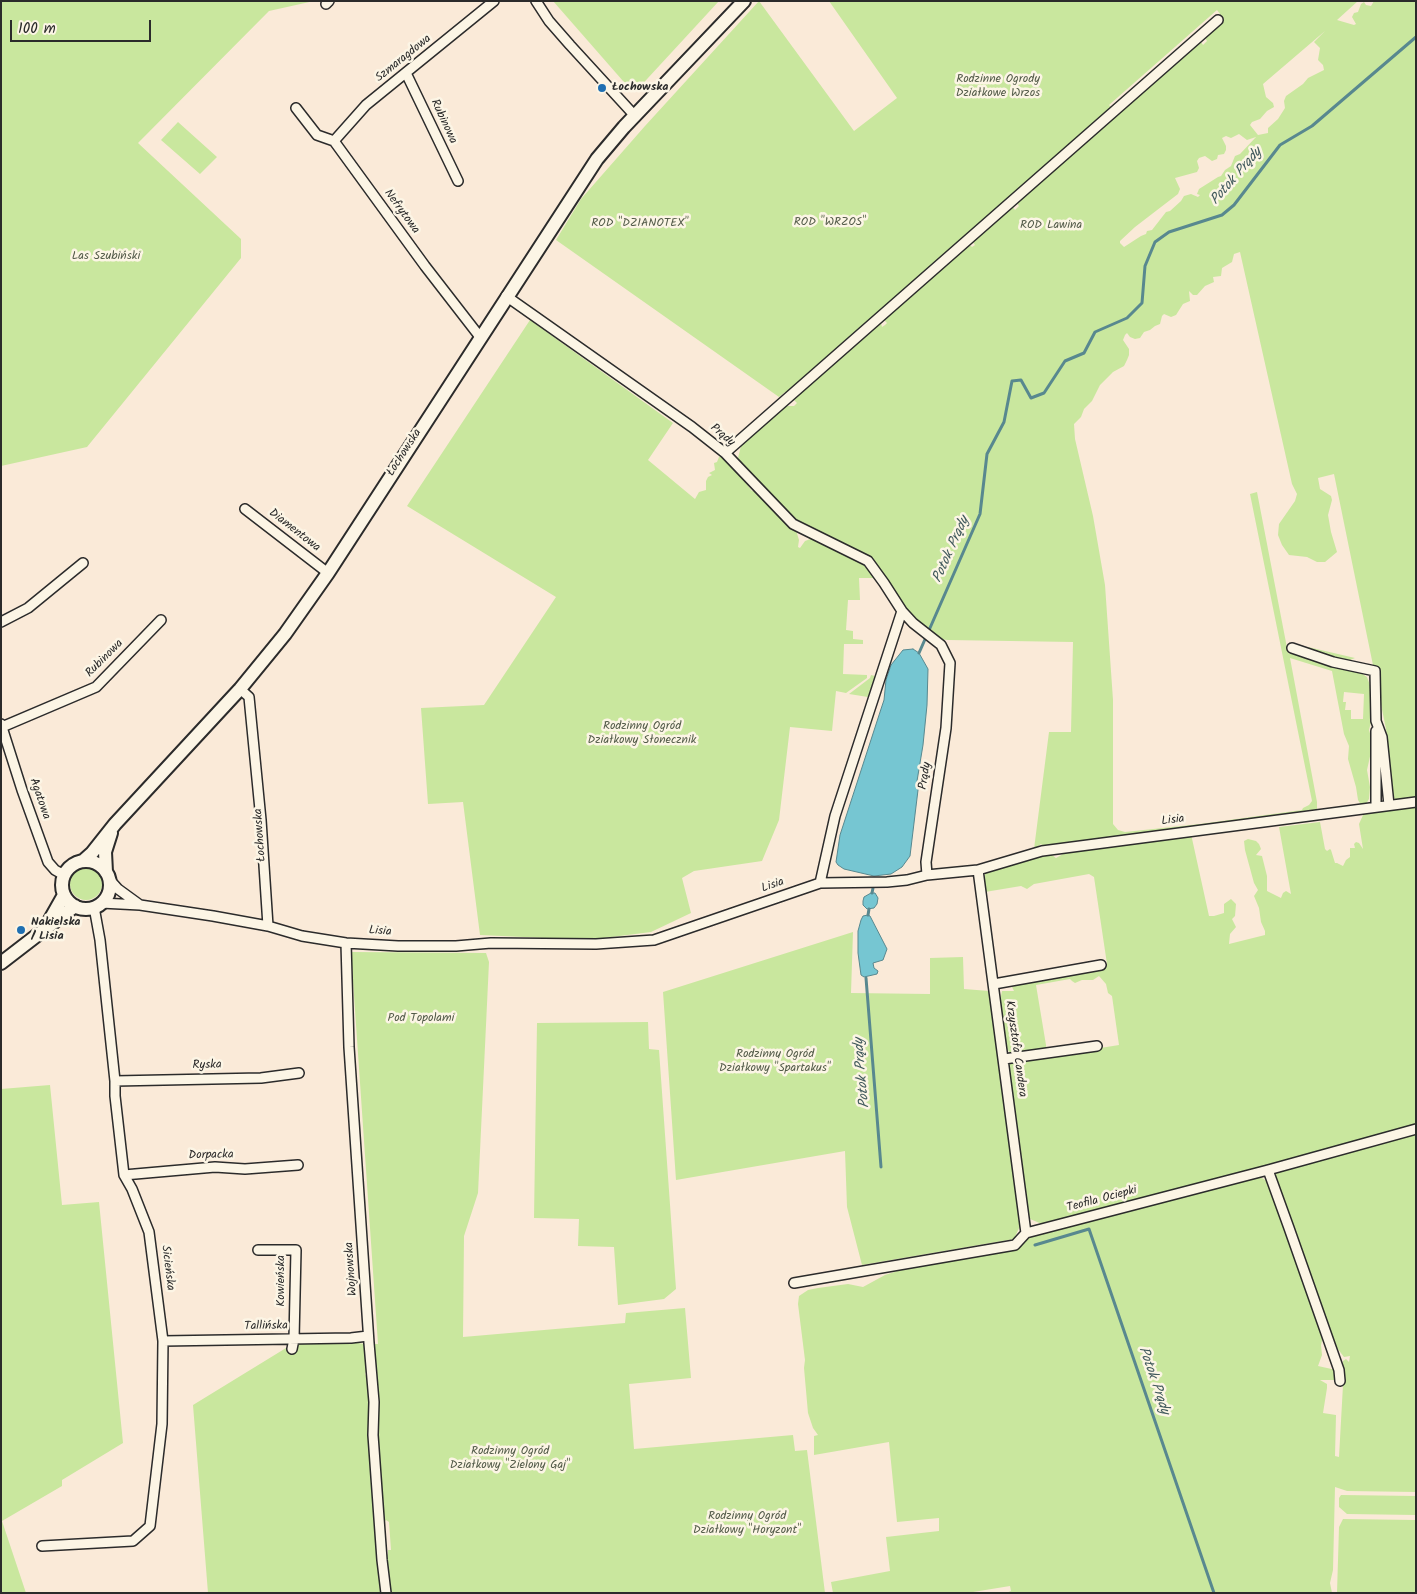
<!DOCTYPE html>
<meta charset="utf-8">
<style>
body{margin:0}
#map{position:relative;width:1417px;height:1594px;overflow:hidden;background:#faead8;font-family:Kalam,sans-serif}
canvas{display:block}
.frame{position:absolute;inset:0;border:2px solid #2b2b2b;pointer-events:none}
.scale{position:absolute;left:10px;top:20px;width:141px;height:22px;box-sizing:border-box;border:2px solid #2b2b2b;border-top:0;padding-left:6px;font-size:15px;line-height:18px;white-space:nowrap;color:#2b2b2b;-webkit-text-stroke:4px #fcf5e5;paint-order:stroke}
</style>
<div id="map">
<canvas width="1417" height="1594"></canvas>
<div class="frame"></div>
<div class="scale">100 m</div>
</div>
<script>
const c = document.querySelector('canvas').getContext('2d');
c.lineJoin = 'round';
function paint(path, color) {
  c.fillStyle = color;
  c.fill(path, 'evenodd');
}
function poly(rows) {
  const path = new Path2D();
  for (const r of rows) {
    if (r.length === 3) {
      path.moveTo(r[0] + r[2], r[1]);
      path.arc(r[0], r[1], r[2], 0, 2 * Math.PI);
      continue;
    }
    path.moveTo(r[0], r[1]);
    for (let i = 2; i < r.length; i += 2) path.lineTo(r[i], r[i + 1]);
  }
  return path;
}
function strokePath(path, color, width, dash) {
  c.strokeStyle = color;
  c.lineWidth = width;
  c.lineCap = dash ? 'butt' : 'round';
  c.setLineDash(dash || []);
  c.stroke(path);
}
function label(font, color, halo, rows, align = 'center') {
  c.font = font + ' Kalam,sans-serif';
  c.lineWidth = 5;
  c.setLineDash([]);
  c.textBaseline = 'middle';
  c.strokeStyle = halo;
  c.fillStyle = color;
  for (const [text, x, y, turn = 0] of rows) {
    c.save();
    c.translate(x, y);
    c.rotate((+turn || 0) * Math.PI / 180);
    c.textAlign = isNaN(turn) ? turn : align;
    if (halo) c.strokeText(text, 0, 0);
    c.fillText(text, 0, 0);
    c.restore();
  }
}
const green = poly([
 [1,1,314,1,269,11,138,143,241,239,241,258,87,447,1,466],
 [553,1,719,1,636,91,623,81],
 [759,1,854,131,897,98,829,1,1358,1,1337,20,1354,25,1356,24,1352,17,1354,13,1358,12,1361,4,1364,2,1366,5,1371,6,1374,1,1416,1,1416,799,1399,801,1392,797,1386,729,1334,474,1318,478,1320,489,1331,496,1332,500,1328,515,1331,532,1337,552,1325,562,1317,562,1307,557,1289,555,1282,545,1278,535,1279,524,1295,501,1297,494,1292,484,1240,252,1234,254,1232,262,1222,268,1221,276,1213,277,1214,282,1205,286,1197,295,1193,295,1189,291,1190,301,1183,304,1176,315,1171,317,1164,314,1162,316,1160,324,1155,326,1150,330,1144,332,1140,338,1135,339,1130,337,1127,333,1125,335,1123,340,1129,349,1129,355,1127,360,1124,366,1113,372,1100,385,1092,401,1084,409,1081,417,1074,424,1075,439,1093,516,1105,585,1113,700,1113,824,1118,830,1125,832,1200,824,1302,810,1303,808,1309,805,1312,801,1250,494,1257,492,1288,653,1361,673,1367,677,1371,688,1371,722,1369,730,1372,740,1370,745,1371,752,1367,770,1370,787,1369,799,1366,804,1361,805,1358,800,1356,787,1348,759,1349,746,1344,734,1332,671,1290,658,1317,802,1317,811,1044,847,1041,844,1034,849,1049,732,1071,732,1073,642,948,640,937,639,889,598,882,590,882,587,873,578,859,578,860,600,848,600,846,630,853,631,853,639,863,640,863,644,844,644,843,674,867,675,867,678,846,693,836,691,832,731,790,727,779,820,762,861,694,871,682,878,691,913,651,932,588,940,480,935,463,802,428,804,421,708,484,705,556,597,407,506,530,320,673,423,648,460,695,499,699,492,706,490,706,481,708,477,712,475,709,473,715,470,714,463,717,462,719,457,724,454,752,491,755,491,754,486,738,458,741,446,785,406,794,406,797,403,794,400,794,398,878,323,881,323,882,327,885,325,887,323,883,319,969,244,972,247,975,245,972,241,1012,206,1015,210,1019,206,1016,202,1199,39,1203,45,1207,41,1204,36,1223,18,1217,10,1109,105,1111,107,890,303,787,393,785,392,779,397,556,240,581,199,645,126],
 [1325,31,1314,42,1320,48,1318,60,1323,65,1324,70,1308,78,1303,84,1286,96,1284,101,1285,108,1278,119,1268,128,1268,133,1258,135,1250,125,1252,122,1260,119,1267,111,1274,107,1273,103,1266,97,1263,84],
 [1239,134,1247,140,1256,137,1240,154,1235,156,1231,166,1225,170,1221,176,1218,177,1199,189,1197,194,1200,195,1198,197,1191,194,1184,196,1181,201,1170,211,1166,212,1152,230,1147,231,1146,234,1141,236,1124,247,1120,243,1120,241,1135,227,1178,194,1180,189,1175,178,1197,172,1199,168,1197,161,1199,158,1205,156,1212,161,1217,159,1218,155,1224,154,1226,150,1226,146,1222,138,1226,136,1231,138],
 [784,509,787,510,798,526,870,562,813,538,805,541,800,548,798,547,799,540,796,530,782,520,775,511],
 [1344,692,1364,694,1363,719,1351,719,1351,710,1345,710,1346,702,1343,702],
 [178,122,217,157,200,174,161,140],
 [1308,647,1355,658,1350,660,1332,658,1314,652],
 [871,675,875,676,868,697,849,694,870,678],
 [1416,801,1416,1124,1277,1163,1042,1224,1030,1219,1027,1208,1008,1063,1119,1045,1112,996,1108,993,1106,984,1099,976,1093,980,1082,980,1075,983,1072,981,1070,979,1036,985,1047,1051,1011,1054,1007,1049,1000,1001,1002,991,1014,991,1012,987,1035,980,1102,968,1107,964,1094,877,1089,874,1034,884,1027,889,1021,886,985,892,984,878,986,871,1049,853,1056,858,1070,850,1191,834,1209,916,1214,916,1224,913,1224,904,1231,899,1236,904,1235,916,1232,919,1236,927,1230,934,1229,944,1265,935,1265,931,1261,922,1259,908,1254,896,1258,890,1254,883,1245,850,1244,841,1248,839,1256,841,1259,844,1261,849,1256,855,1262,856,1267,876,1267,891,1281,898,1283,893,1286,891,1291,894,1279,827,1320,822,1325,849,1327,851,1330,849,1331,850,1335,863,1337,863,1343,866,1346,860,1350,857,1350,848,1355,848,1354,844,1356,842,1359,843,1363,849,1359,824,1364,813],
 [86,884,16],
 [853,932,851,993,930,994,930,958,963,957,964,989,989,991,1020,1226,1014,1239,862,1265,847,1207,845,1151,676,1180,663,992],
 [351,952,486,953,489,962,478,1193,464,1236,463,1337,625,1323,626,1313,685,1308,691,1378,629,1384,634,1449,793,1435,795,1451,807,1450,825,1593,388,1593,386,1556,388,1554,388,1550,391,1550,389,1522,386,1520,383,1523,376,1445,379,1424,377,1408,378,1395,376,1391,378,1388,375,1383,376,1362,372,1344,378,1344],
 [648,1022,649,1049,659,1050,676,1289,664,1299,618,1305,614,1247,578,1246,579,1219,534,1218,537,1023],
 [50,1085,62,1205,99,1202,123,1443,62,1480,62,1486,2,1521,26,1593,1,1593,1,1089],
 [1416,1131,1416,1492,1347,1491,1335,1487,1333,1570,1330,1583,1332,1593,1006,1593,1011,1591,1010,1586,967,1593,833,1593,831,1582,890,1571,886,1537,939,1531,939,1518,897,1522,889,1442,814,1455,814,1436,818,1435,813,1428,808,1413,804,1368,805,1360,798,1304,799,1296,808,1290,818,1288,848,1284,863,1287,885,1275,910,1267,1004,1251,1017,1247,1032,1235,1255,1177,1260,1177,1269,1182,1323,1336,1321,1345,1322,1355,1318,1366,1336,1370,1339,1380,1320,1380,1327,1384,1327,1388,1323,1413,1336,1415,1335,1456,1339,1457,1343,1385,1343,1361,1346,1359,1349,1362,1350,1356,1344,1357,1331,1340,1273,1176,1281,1169],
 [347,1341,364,1344,367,1349,368,1366,365,1374,370,1382,371,1411,368,1422,369,1449,383,1593,208,1593,193,1405,286,1348,296,1348,299,1343],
 [1341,1495,1416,1496,1416,1515,1347,1514,1339,1507,1339,1498],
 [1343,1519,1416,1520,1416,1593,1337,1593,1339,1527]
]);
const water = poly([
 [913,649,919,653,928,669,927,705,923,745,917,781,918,790,910,856,902,867,891,874,874,876,844,869,838,865,836,862,840,835,881,709,884,700,886,680,891,665,903,650,913,649],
 [871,893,875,893,878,898,877,904,874,908,867,909,863,905,863,901,864,897,871,893],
 [868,915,870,916,887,949,883,960,873,963,874,968,878,971,877,974,864,977,861,975,858,953,858,931,861,920,863,916,868,915]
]);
const stream = poly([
 [919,653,980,514,987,454,1004,422,1012,381,1021,380,1031,398,1044,393,1065,361,1084,353,1095,332,1127,318,1142,303,1145,266,1155,242,1169,232,1222,215,1234,205,1280,145,1312,126,1416,37],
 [872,893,873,888],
 [868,915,869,909],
 [866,978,881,1167],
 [1035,1245,1089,1229,1214,1593]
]);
const minor = poly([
 [536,1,549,21,570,45,635,116],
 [326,4,329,1],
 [406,73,458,181],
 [296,108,317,135,334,141,425,266,480,337],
 [334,141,366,105,494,1],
 [506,296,692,427,725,453,793,524,868,561,884,583,902,611,835,816,820,883],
 [725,453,1218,20],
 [245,509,328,573],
 [902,611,913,623,941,645,950,663,946,728,926,862,927,875],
 [1,622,28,608,83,563],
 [1292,648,1333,662,1375,671,1376,721,1382,737,1389,805],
 [240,689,249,697,261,820,268,926],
 [1,724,22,790,48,862,55,870,64,875],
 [2,727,96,687,161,620],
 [1376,807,1376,731],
 [978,870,1026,1233],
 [109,879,118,889,140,905],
 [101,903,140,905,213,916,268,926,302,936,346,943,398,946,456,946,491,943,596,944,654,940,820,883,887,882,907,880,927,875,978,870,1042,851,1416,802],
 [346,943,349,1047,369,1343,374,1402,373,1435,382,1560,386,1593],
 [994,984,1101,965],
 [1004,1059,1097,1046],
 [115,1081,261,1078,299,1073],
 [1268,1170,1289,1228,1339,1370,1340,1381],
 [124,1175,215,1167,245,1169,298,1165],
 [258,1250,296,1250,294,1339,292,1349],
 [794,1283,1015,1245,1026,1233,1268,1170,1416,1129],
 [163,1341,351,1338,368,1336],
 [42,1546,133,1541,150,1526,162,1424,163,1341,149,1232,132,1189,124,1175,115,1096,115,1081,100,940,94,907]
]);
const secondary = poly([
 [83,861,92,853,115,824,240,689,285,634,328,573,597,159,624,127,744,1],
 [86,885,24],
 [106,872,105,852,111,833],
 [47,925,64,895],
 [1,963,75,906]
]);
const markers = [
 [602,88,5,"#1f6fb2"],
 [21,930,5,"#1f6fb2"]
];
const streetNames = [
 ["Szmaragdowa",404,59,-39],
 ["Rubinowa",443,122,65],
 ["Nefrytowa",401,212,54],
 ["Prądy",722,436,40],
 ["Łochowska",405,453,-57],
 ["Diamentowa",294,531,38],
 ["Rubinowa",105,659,-45],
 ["Prądy",926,776,-81],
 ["Agatowa",39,799,71],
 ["Lisia",1173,821,-7],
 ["Łochowska",261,835,-94],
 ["Lisia",773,886,-19],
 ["Lisia",380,932,4],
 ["Krzysztofa Candera",1015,1049,82],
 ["Ryska",207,1066,-1],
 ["Dorpacka",211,1156,-1],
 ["Teofila Ociepki",1102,1200,-15],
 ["Sicieńska",167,1268,83],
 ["Wojnowska",352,1269,-94],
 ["Kowieńska",282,1281,-90],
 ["Tallińska",266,1327,-1]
];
const parkNames = [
 ["Rodzinne Ogrody",998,80],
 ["Działkowe Wrzos",998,94],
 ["ROD \"WRZOS\"",830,223],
 ["ROD \"DZIANOTEX\"",640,224],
 ["ROD Lawina",1051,226],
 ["Las Szubiński",106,257],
 ["Rodzinny Ogród",642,727],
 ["Działkowy Słonecznik",642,741],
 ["Pod Topolami",421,1019],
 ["Rodzinny Ogród",775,1055],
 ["Działkowy \"Spartakus\"",775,1069],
 ["Rodzinny Ogród",510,1452],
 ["Działkowy \"Zielony Gaj\"",510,1466],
 ["Rodzinny Ogród",747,1517],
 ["Działkowy \"Horyzont\"",747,1531]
];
const poiNames = [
 ["Łochowska",612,88],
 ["Nakielska",31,923],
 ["/ Lisia",31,937]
];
const waterNames = [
 ["Potok Prądy",1237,177,-49],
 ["Potok Prądy",952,550,-66],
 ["Potok Prądy",863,1073,-95],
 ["Potok Prądy",1153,1381,71]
];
paint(green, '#c9e79e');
paint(water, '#76c6d2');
strokePath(water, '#58888f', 1);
strokePath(stream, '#58888f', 3);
strokePath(minor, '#2b2b2b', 12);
strokePath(secondary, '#2b2b2b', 16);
strokePath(minor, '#fcf5e5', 9);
strokePath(secondary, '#fcf5e5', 12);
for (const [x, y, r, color] of markers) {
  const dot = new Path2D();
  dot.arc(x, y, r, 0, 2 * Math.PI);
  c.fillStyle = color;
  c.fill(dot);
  strokePath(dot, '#fcf5e5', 2);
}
label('12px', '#2b2b2b', '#fcf5e5', streetNames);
label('12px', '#525a48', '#fcf5e5', parkNames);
label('bold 12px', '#2b2b2b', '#fcf5e5', poiNames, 'left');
label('italic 14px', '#425a5d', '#fcf5e5', waterNames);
</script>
